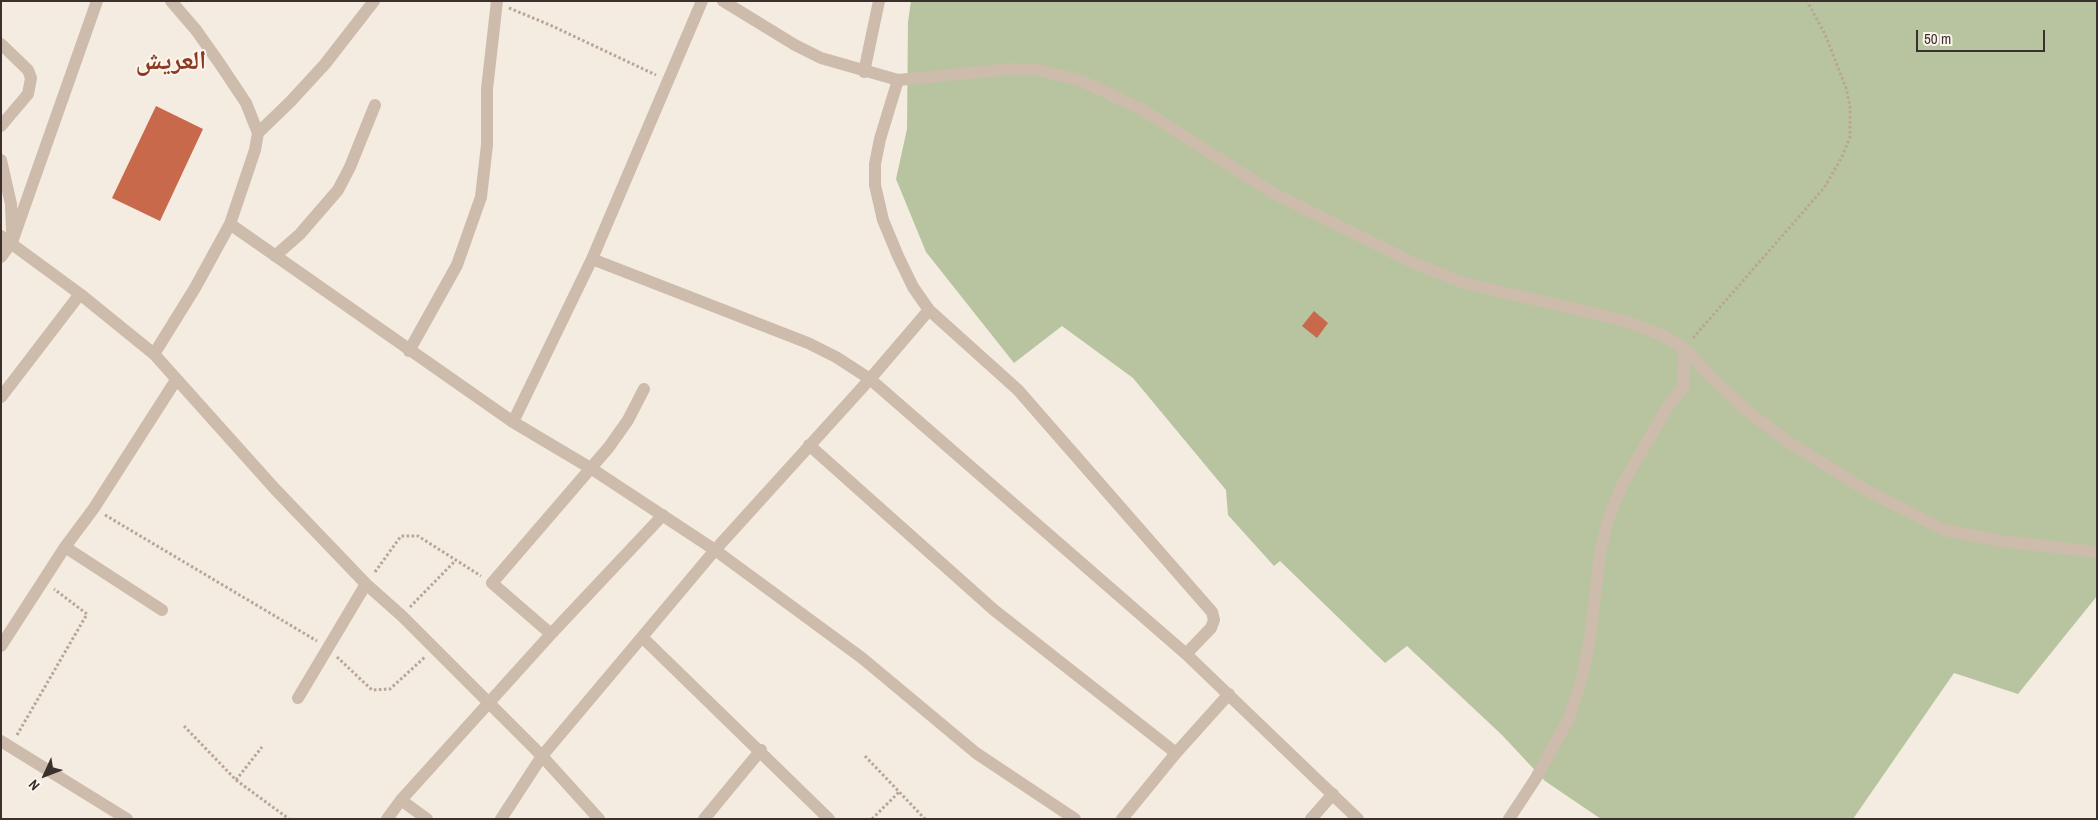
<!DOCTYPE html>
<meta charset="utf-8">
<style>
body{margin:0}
#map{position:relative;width:2098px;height:820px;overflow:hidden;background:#f4ebe1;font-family:"Archivo Narrow",sans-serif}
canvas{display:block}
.frame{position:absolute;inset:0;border:2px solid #3b302b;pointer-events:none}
.north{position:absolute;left:20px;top:750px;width:50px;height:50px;-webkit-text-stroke:4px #fbf5ee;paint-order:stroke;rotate:227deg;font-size:14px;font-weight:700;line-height:20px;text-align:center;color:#3b302b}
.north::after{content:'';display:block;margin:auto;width:18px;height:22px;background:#3b302b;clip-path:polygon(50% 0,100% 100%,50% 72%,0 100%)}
.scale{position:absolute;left:1916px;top:30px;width:129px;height:22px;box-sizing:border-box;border:2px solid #3b302b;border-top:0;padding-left:6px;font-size:15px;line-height:18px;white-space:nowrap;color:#3b302b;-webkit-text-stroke:4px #fbf5ee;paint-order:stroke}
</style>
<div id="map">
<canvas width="2098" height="820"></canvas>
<div class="frame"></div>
<div class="north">N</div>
<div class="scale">50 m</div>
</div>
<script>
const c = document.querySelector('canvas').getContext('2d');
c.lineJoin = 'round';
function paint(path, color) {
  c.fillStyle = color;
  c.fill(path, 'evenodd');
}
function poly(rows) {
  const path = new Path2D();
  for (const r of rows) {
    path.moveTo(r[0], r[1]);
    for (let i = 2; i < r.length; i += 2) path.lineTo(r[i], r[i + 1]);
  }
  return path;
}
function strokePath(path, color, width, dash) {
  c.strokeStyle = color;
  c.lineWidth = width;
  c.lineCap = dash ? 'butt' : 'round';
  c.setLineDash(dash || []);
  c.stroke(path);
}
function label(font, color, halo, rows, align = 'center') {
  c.font = font + ' "Archivo Narrow","Noto Naskh Arabic",sans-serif';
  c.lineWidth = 4;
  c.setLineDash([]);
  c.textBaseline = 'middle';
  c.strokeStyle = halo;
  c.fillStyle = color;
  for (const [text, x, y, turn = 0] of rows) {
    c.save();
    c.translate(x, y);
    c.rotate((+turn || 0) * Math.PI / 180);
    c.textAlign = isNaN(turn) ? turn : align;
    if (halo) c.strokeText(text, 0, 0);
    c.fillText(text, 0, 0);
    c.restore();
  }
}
const green = poly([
 [911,1,2097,1,2097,596,2018,694,1954,673,1853,819,1601,819,1545,781,1502,735,1407,646,1385,663,1280,561,1274,566,1228,515,1226,490,1133,378,1062,326,1014,363,926,252,896,179,907,129,908,22]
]);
const building = poly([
 [156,106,203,129,160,221,112,198],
 [1314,311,1328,323,1317,338,1302,326]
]);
const path = poly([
 [509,8,550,25,656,75],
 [1693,338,1824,188,1842,157,1850,137,1850,106,1846,88,1825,34,1807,1],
 [105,515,317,641],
 [375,572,401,536,418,536,481,576],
 [410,607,455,561],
 [337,657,372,690,390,689,425,657],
 [184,726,236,780,289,819],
 [17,735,87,614,54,589],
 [865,756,925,819],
 [236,780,262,747],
 [872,819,899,792]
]);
const minor = poly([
 [723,1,795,45,821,58,898,80,1011,69,1038,70,1080,80,1143,110,1273,193,1414,263,1464,283,1622,320,1660,334,1684,348,1711,377,1745,409,1788,442,1866,490,1944,530,2001,541,2097,552],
 [1,44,28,70,31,78,28,94,1,126],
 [864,72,879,1],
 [898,80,880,139,875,164,875,185,883,220,898,256,913,287,929,310,1018,390,1212,612,1214,620,1211,628,1186,654],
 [258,133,291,101,325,64,374,1],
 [1,160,11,204,12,231],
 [230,224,513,422,592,469,715,550,862,658,976,753,1075,819],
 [1,236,80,294,154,354,275,489,366,584,402,616,542,756,599,819],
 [275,256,300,234,338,190,350,167,375,105],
 [1,257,12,242,97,1],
 [592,259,808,343,836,357,870,379,1186,654,1358,819],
 [409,351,457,265,481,197,487,145,487,89,497,1],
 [154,354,195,288,230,224,255,150,258,133,246,103,220,64,196,30,171,1],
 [1,397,80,294],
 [513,422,592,259,702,1],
 [809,445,994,610,1176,753],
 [65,547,162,610],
 [551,634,492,583,609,447,628,420,644,389],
 [642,637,829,819],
 [1,646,65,547,94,508,176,380],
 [298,698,366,584],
 [1,741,127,819],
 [401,800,427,819],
 [387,819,401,800,551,634,663,515],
 [501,819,542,756,642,637,715,550,870,379,929,310],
 [704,819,761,750],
 [1122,819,1176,753,1229,694],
 [1311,819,1333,794],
 [1509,819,1536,778,1569,718,1581,681,1590,638,1600,553,1607,523,1622,485,1668,406,1683,388,1684,348]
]);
const townNames = [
 ["العريش",171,62]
];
paint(green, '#b8c4a0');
paint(building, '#c8694b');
strokePath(path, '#b9a596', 3, [2.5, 2.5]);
strokePath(minor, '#cdbbac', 12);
label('bold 26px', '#8c3b22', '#fbf5ee', townNames);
</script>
